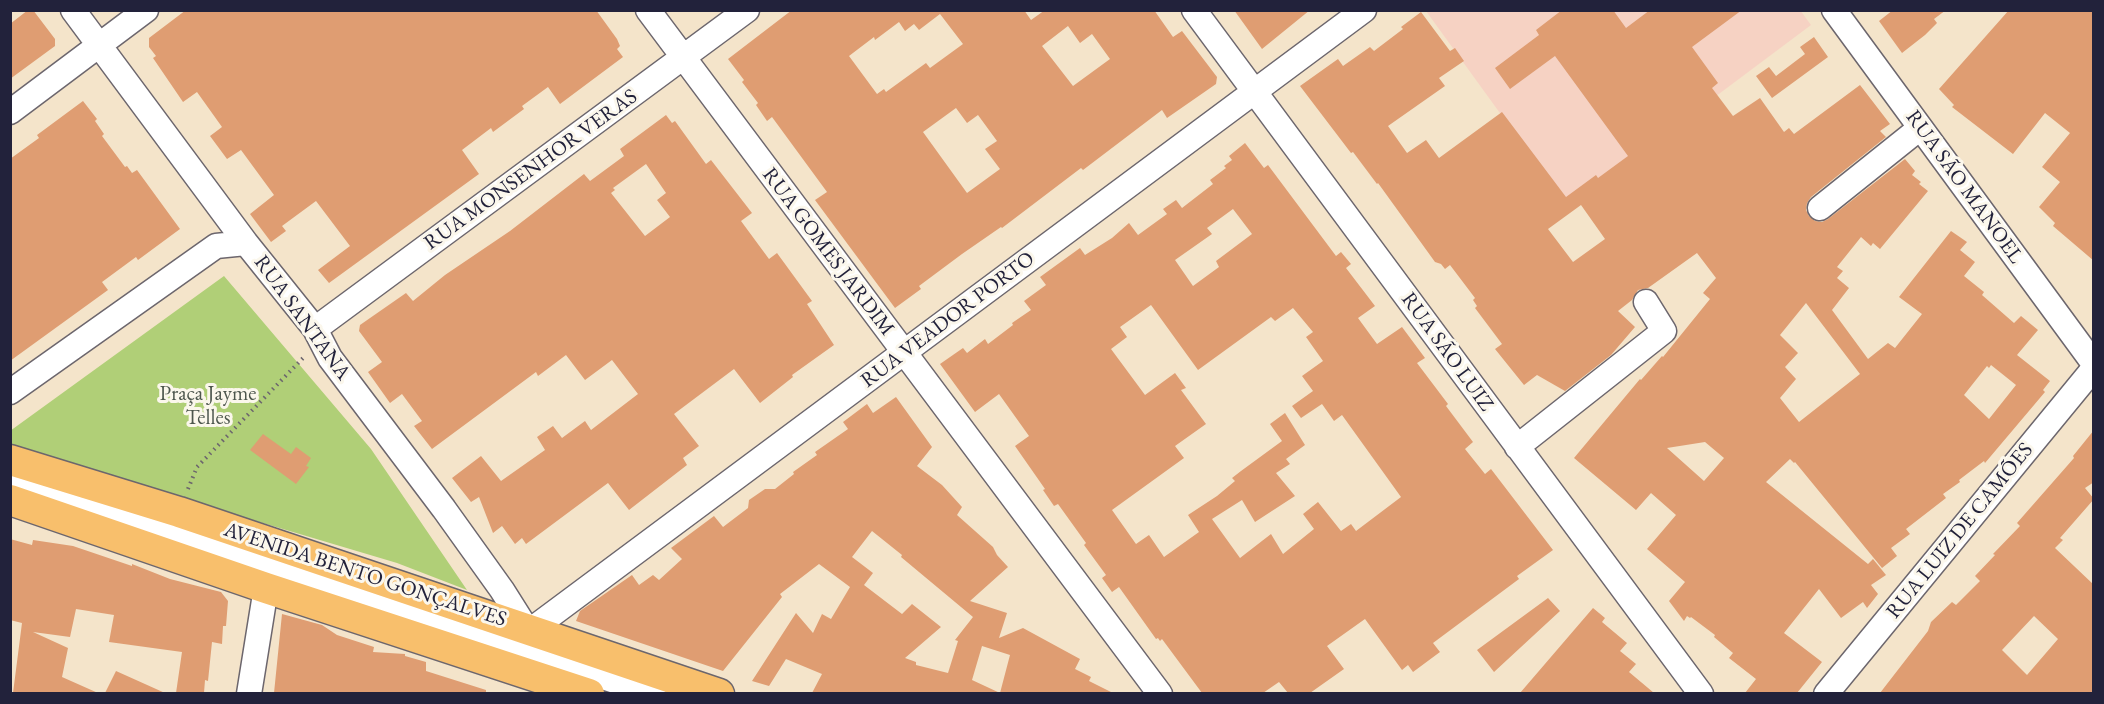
<!DOCTYPE html>
<meta charset="utf-8">
<style>
body{margin:0}
#map{position:relative;width:2104px;height:704px;overflow:hidden;background:#f4e4ca;font-family:"EB Garamond",serif}
canvas{display:block}
.frame{position:absolute;inset:0;border:12px solid #22223b;pointer-events:none}
</style>
<div id="map">
<canvas width="2104" height="704"></canvas>
<div class="frame"></div>
</div>
<script>
const c = document.querySelector('canvas').getContext('2d');
c.lineJoin = 'round';
function paint(path, color) {
  c.fillStyle = color;
  c.fill(path, 'evenodd');
}
function poly(rows) {
  const path = new Path2D();
  for (const r of rows) {
    path.moveTo(r[0], r[1]);
    for (let i = 2; i < r.length; i += 2) path.lineTo(r[i], r[i + 1]);
  }
  return path;
}
function strokePath(path, color, width, dash) {
  c.strokeStyle = color;
  c.lineWidth = width;
  c.lineCap = dash ? 'butt' : 'round';
  c.setLineDash(dash || []);
  c.stroke(path);
}
function label(font, color, halo, rows, align = 'center') {
  c.font = font + ' "EB Garamond",serif';
  c.lineWidth = 6;
  c.setLineDash([]);
  c.textBaseline = 'middle';
  c.strokeStyle = halo;
  c.fillStyle = color;
  for (const [text, x, y, turn = 0] of rows) {
    c.save();
    c.translate(x, y);
    c.rotate((+turn || 0) * Math.PI / 180);
    c.textAlign = isNaN(turn) ? turn : align;
    if (halo) c.strokeText(text, 0, 0);
    c.fillText(text, 0, 0);
    c.restore();
  }
}
const built = poly([
 [1800,10,1811,25,1568,207,1426,11]
]);
const green = poly([
 [224,276,371,449,467,590,397,563,11,448,10,431]
]);
const building = poly([
 [28,10,33,10,55,39,55,46,10,79,10,24],
 [186,10,596,10,617,39,620,46,617,49,623,57,560,104,548,87,522,106,524,109,493,132,491,128,462,150,479,174,329,283,318,270,350,246,316,201,282,226,286,231,271,242,250,214,274,195,241,150,227,159,210,136,222,127,197,92,183,102,153,58,156,56,149,47,149,38],
 [792,10,1024,10,1031,20,1045,10,1154,10,1173,37,1182,31,1217,77,1216,84,1167,118,1162,110,1083,170,1081,168,1002,228,1001,227,962,254,919,286,921,289,895,308,815,200,827,192,772,117,767,121,756,105,758,103,742,82,744,80,728,59],
 [940,14,963,44,930,68,926,63,886,92,884,89,877,94,849,56,874,37,875,40,899,22,905,31,914,24,919,30],
 [1068,26,1080,43,1092,34,1110,59,1073,86,1042,46],
 [956,108,967,123,978,115,997,141,985,149,1000,169,967,193,923,132],
 [1234,10,1310,10,1262,49],
 [1562,10,1613,10,1626,28,1650,10,1742,10,1692,47,1718,83,1712,88,1733,116,1760,98,1784,132,1789,128,1794,134,1860,85,1890,124,1880,131,1886,137,1811,197,1807,203,1806,210,1809,216,1815,221,1822,222,1828,219,1905,159,1915,171,1912,175,1921,182,1919,184,1928,191,1880,249,1873,243,1871,246,1861,237,1837,267,1843,271,1837,278,1849,288,1832,310,1868,359,1888,343,1895,348,1922,314,1899,297,1951,231,1967,242,1960,250,1975,262,1964,276,1984,292,1982,295,2014,323,2021,316,2038,330,2017,355,2050,381,2043,390,2045,392,1985,463,1984,461,1959,480,1960,482,1943,494,1946,498,1906,529,1910,534,1891,548,1897,556,1882,568,1795,462,1794,463,1790,459,1766,482,1868,564,1873,559,1886,575,1871,585,1878,594,1867,608,1863,602,1841,618,1819,589,1784,633,1822,662,1797,693,1745,693,1756,679,1729,658,1733,653,1714,637,1715,635,1691,617,1690,618,1687,616,1684,621,1669,601,1685,582,1647,549,1676,515,1651,493,1636,510,1574,458,1640,379,1641,380,1662,356,1663,357,1710,299,1703,293,1716,278,1697,253,1648,288,1638,290,1632,300,1618,311,1635,327,1611,355,1565,391,1537,375,1524,385,1495,349,1502,344,1475,308,1477,306,1473,300,1475,298,1450,265,1445,269,1441,264,1435,262,1378,183,1377,184,1353,152,1351,153,1300,86,1338,59,1343,66,1370,47,1374,51,1403,29,1401,27,1421,12,1450,51,1455,48,1464,61,1439,78,1445,86,1388,126,1407,153,1426,140,1439,158,1502,112,1566,197,1596,175,1598,178,1628,156,1555,56,1510,89,1495,68,1539,35,1536,30],
 [1581,205,1605,239,1573,262,1548,229],
 [1806,303,1860,374,1799,422,1780,398,1796,379,1785,367,1798,353,1780,335],
 [1991,365,2016,385,1989,419,1964,395,1987,366,1989,368],
 [1705,442,1724,458,1704,481,1667,448],
 [1893,10,1946,10,1934,19,1937,23,1925,35,1902,53,1879,21],
 [2009,10,2094,10,2094,261,2053,226,2055,223,2039,207,2060,182,2042,167,2070,133,2045,113,2013,154,1952,107,1954,105,1939,89],
 [1814,37,1828,57,1772,98,1756,76,1769,67,1776,76,1805,54,1800,47],
 [83,101,97,119,95,121,104,134,102,136,125,167,127,166,132,173,137,170,180,229,138,260,136,257,102,282,108,290,10,361,10,159,39,138,37,135],
 [666,115,672,123,675,121,706,164,711,160,752,213,741,221,769,259,777,253,812,301,807,304,834,345,792,375,793,377,760,403,734,369,674,414,699,446,683,458,687,465,629,510,608,483,526,544,522,538,515,544,502,526,493,533,479,497,471,502,452,478,481,456,501,481,545,450,537,437,553,426,562,438,585,421,591,430,638,394,612,360,585,380,566,355,538,376,536,372,432,449,414,426,422,421,402,394,390,403,368,372,382,362,359,331,360,325,406,293,413,301,445,275,510,231,584,174,590,181,624,156,620,149],
 [646,164,666,193,657,200,670,217,645,236,611,193,615,190,613,188],
 [1245,143,1264,168,1268,165,1336,256,1341,252,1351,264,1346,268,1375,306,1358,318,1377,344,1402,327,1425,358,1417,363,1448,404,1446,406,1473,442,1465,449,1485,474,1491,469,1553,550,1517,576,1519,579,1433,643,1440,652,1413,672,1408,665,1402,670,1365,619,1327,646,1344,669,1310,693,1288,693,1279,682,1263,693,1202,693,1162,639,1160,641,1158,638,1156,639,1119,587,1112,592,1102,578,1106,575,1084,545,1086,543,1058,504,1054,506,1043,490,1045,489,1015,446,1029,436,999,394,975,412,940,364,963,348,967,353,985,339,988,344,1013,325,1012,323,1031,310,1024,301,1046,285,1040,277,1080,248,1085,255,1112,238,1129,223,1138,235,1167,214,1163,209,1176,200,1182,208,1213,184,1210,180,1226,168,1224,166,1232,160,1229,156],
 [1233,209,1252,234,1216,261,1219,267,1193,286,1175,260,1212,234,1207,228],
 [1151,305,1198,370,1271,317,1275,321,1293,308,1313,332,1306,337,1323,361,1302,376,1313,391,1292,406,1301,418,1322,404,1334,421,1342,415,1401,497,1356,531,1351,524,1341,531,1318,502,1303,514,1314,529,1283,554,1271,534,1240,558,1212,519,1242,500,1255,522,1295,496,1276,473,1290,464,1286,459,1305,445,1285,413,1270,424,1282,441,1241,471,1232,478,1235,481,1217,496,1188,515,1199,532,1164,557,1149,535,1136,544,1112,510,1184,458,1175,446,1206,424,1181,390,1186,388,1175,373,1145,395,1111,349,1127,337,1120,327],
 [896,397,932,447,917,466,942,485,962,507,957,515,993,547,997,555,1008,567,970,601,1007,613,999,638,1023,628,1080,659,1075,669,1091,677,1089,681,1113,693,812,693,822,674,786,659,769,686,752,681,796,613,813,633,822,614,831,619,850,587,819,564,780,594,782,597,723,671,576,621,580,611,632,575,639,585,653,575,659,580,682,559,671,548,714,516,723,527,748,508,749,500,765,489,775,489,794,474,793,472,817,455,815,452,848,429,843,422,867,404,873,413],
 [872,531,902,555,901,557,973,617,955,640,958,641,948,673,916,665,916,662,905,658,941,627,912,604,902,614,864,585,873,573,852,557],
 [982,646,1010,655,1000,693,972,680],
 [2094,430,2094,482,2085,488,2094,499,2060,538,2063,540,2055,548,2094,585,2094,693,1880,693,1928,631,1931,622,1952,602,1956,605,1980,581,1975,576,1995,555,1993,554,2020,526,2017,523,2074,458,2073,456],
 [2034,616,2058,639,2027,675,2002,650],
 [263,434,291,454,296,447,311,458,306,466,309,467,296,484,250,450],
 [10,539,32,545,33,540,73,546,132,566,132,564,170,579,221,592,228,601,226,626,223,626,222,644,212,642,208,681,205,680,204,693,176,693,182,652,109,642,114,615,76,609,70,637,33,632,68,648,62,677,98,693,13,693,22,623,10,620],
 [1548,598,1560,611,1494,672,1477,650],
 [1593,608,1605,618,1602,622,1627,643,1620,651,1636,664,1629,672,1654,693,1520,693],
 [282,614,322,625,337,635,374,647,373,652,405,654,405,656,426,662,426,671,486,690,486,693,274,693],
 [116,671,165,693,105,693]
]);
const path = poly([
 [188,489,197,467,305,356]
]);
const minor = poly([
 [73,10,246,243,315,329,330,358,444,509,502,590,526,628],
 [648,10,1160,694],
 [1194,10,1701,694],
 [1834,10,2094,364],
 [10,112,146,10],
 [1820,208,1920,128],
 [315,329,747,10],
 [10,392,216,246,246,243],
 [1517,447,1664,331,1646,302],
 [10,480,654,694],
 [531,630,1364,10],
 [249,694,266,588],
 [1826,694,2094,368]
]);
const major = poly([
 [10,460,179,512,719,694],
 [10,500,266,588,589,694]
]);
const streetNames = [
 ["RUA MONSENHOR VERAS",531,170,-36],
 ["RUA SÃO MANOEL",1964,187,54],
 ["RUA GOMES JARDIM",828,252,53],
 ["RUA SANTANA",302,318,54],
 ["RUA VEADOR PORTO",948,320,-37],
 ["RUA SÃO LUIZ",1447,352,54],
 ["RUA LUIZ DE CAMÕES",1960,531,-51],
 ["AVENIDA BENTO GONÇALVES",365,575,18]
];
const parkNames = [
 ["Praça Jayme",208,394],
 ["Telles",208,418]
];
paint(built, '#f6d2c3');
paint(green, '#b0cf77');
paint(building, '#df9d72');
strokePath(minor, '#6c666d', 27);
strokePath(major, '#6c666d', 33);
strokePath(path, '#6c666d', 4, [1.5, 4.5]);
strokePath(minor, '#fff', 24);
strokePath(major, '#f8bf6c', 30);
label('21px', '#22223b', '#fbf7ec', streetNames);
label('21px', '#4d564d', '#fbf7ec', parkNames);
</script>
